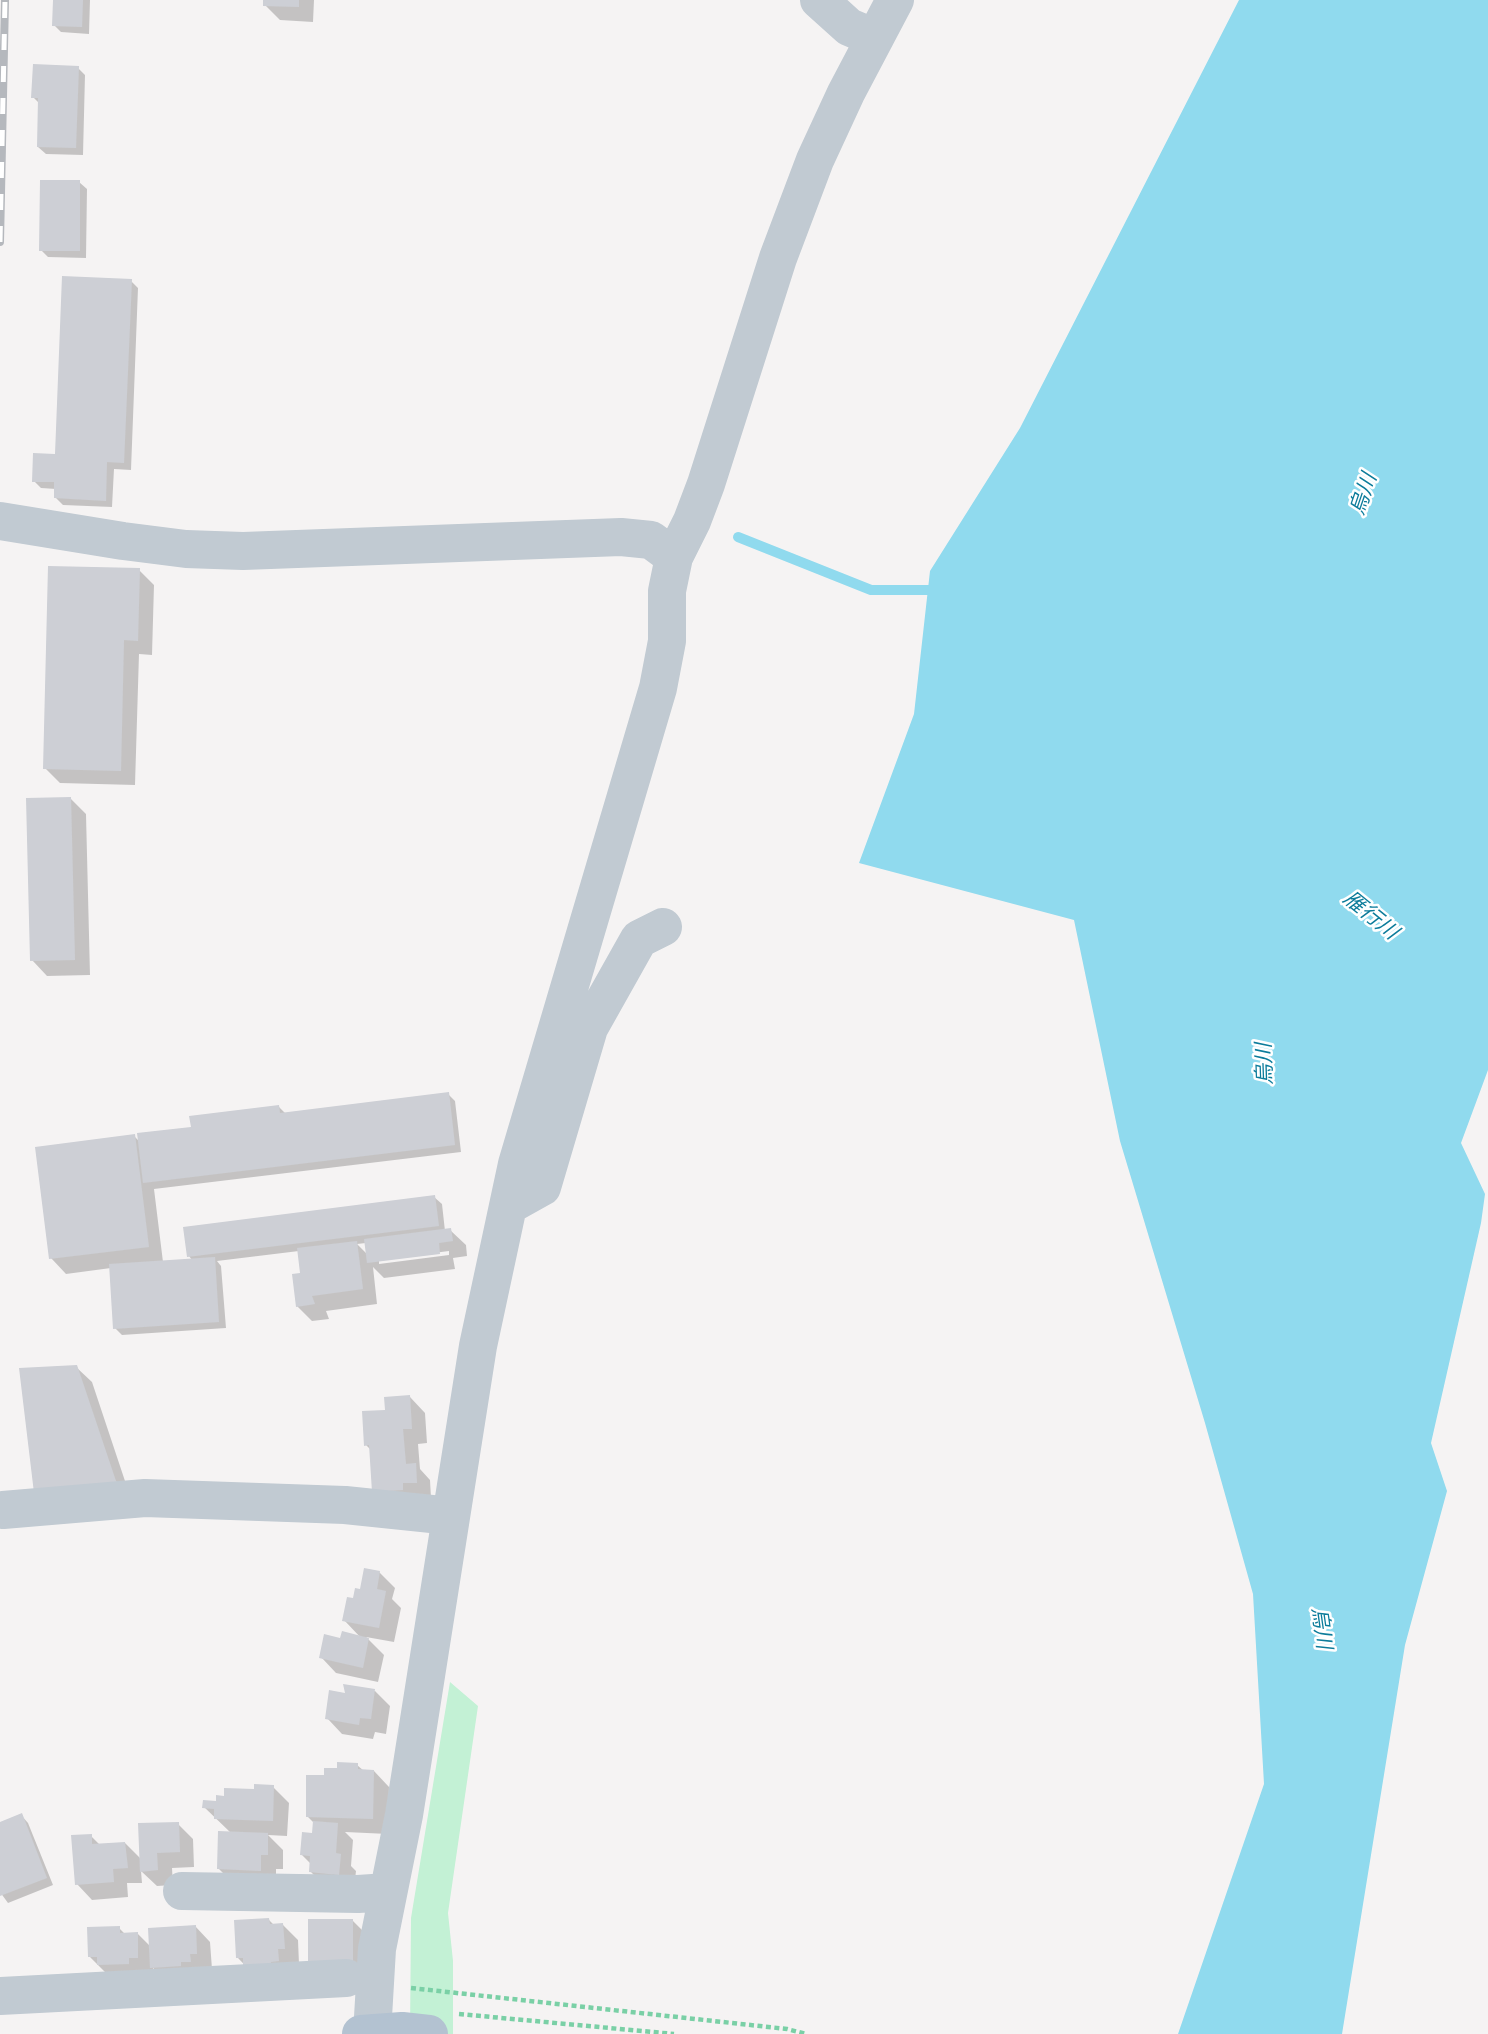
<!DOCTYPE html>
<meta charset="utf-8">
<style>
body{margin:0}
canvas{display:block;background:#f5f3f3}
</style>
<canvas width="1488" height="2034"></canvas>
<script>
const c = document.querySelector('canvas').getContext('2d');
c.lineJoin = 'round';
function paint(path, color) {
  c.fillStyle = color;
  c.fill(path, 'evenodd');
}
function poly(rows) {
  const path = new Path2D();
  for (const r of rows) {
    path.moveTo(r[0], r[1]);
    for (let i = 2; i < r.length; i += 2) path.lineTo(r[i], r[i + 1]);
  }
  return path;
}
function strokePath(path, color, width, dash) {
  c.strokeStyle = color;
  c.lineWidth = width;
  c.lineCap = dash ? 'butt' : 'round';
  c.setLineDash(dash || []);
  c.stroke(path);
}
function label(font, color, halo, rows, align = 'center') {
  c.font = font + ' "Exo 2","Noto Sans JP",sans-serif';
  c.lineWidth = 5;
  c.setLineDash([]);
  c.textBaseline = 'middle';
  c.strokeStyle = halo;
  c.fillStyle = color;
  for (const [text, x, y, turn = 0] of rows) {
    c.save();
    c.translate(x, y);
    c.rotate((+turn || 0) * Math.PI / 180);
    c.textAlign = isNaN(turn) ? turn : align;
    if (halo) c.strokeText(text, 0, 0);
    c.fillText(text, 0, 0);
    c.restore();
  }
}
const green = poly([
 [450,1682,478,1706,448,1913,453,1961,453,2034,410,2034,411,1918]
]);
const water = poly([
 [1239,0,1488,0,1488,1070,1461,1143,1485,1194,1481,1223,1431,1443,1447,1491,1405,1645,1342,2034,1178,2034,1264,1784,1253,1594,1205,1423,1120,1141,1074,920,859,863,914,714,930,571,1020,428]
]);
const shadow = poly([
 [55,0,90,0,89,34,61,32,54,25],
 [265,0,314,0,313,22,280,20,265,5],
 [78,68,85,75,83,155,46,154,38,147,40,104,33,97],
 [79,182,87,189,86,258,48,257,41,250],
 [131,281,138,288,131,470,114,469,112,507,63,505,56,498,56,489,41,488,34,481,57,456],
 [139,570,154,585,152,655,139,654,135,785,60,783,45,768],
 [71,799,86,814,90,975,47,976,32,960],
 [448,1094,455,1101,461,1152,154,1189,163,1262,192,1260,189,1256,434,1197,442,1204,445,1231,450,1230,466,1245,467,1256,453,1258,455,1269,384,1278,373,1267,377,1304,326,1311,329,1319,312,1321,297,1306,302,1275,299,1251,217,1261,221,1266,226,1328,122,1335,115,1328,111,1268,66,1274,51,1258,134,1136,140,1142,279,1107,286,1114],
 [366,1243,367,1254,357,1244],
 [449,1251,449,1255,379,1264,379,1260],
 [76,1367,92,1382,131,1499,21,1370],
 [410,1397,425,1413,427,1443,418,1444,420,1469,430,1480,431,1498,389,1507,371,1450,366,1445,387,1411],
 [379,1572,395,1588,392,1599,401,1608,394,1642,366,1637,384,1655,378,1682,336,1673,321,1657,342,1640,361,1638,344,1620,354,1600],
 [375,1691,390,1706,386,1734,375,1732,373,1739,342,1734,327,1718,347,1695],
 [357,1765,364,1771,374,1771,389,1787,388,1834,345,1832,353,1840,351,1866,356,1871,354,1889,326,1887,311,1872,311,1864,302,1855,314,1835,315,1824,307,1816,326,1777,339,1770],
 [273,1787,289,1803,287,1836,268,1835,283,1850,283,1869,276,1869,276,1885,234,1884,219,1869,231,1833,204,1807,226,1797],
 [21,1815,28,1823,53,1885,8,1903,0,1892,0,1823],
 [178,1824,193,1839,194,1867,172,1868,173,1885,157,1886,141,1871,142,1883,127,1883,128,1897,92,1900,77,1884,91,1836,100,1845,125,1843,141,1859],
 [269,1920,274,1925,283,1925,298,1940,299,1964,260,1981,238,1958],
 [353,1921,368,1936,368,1976,325,1975],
 [195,1926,210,1942,212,1969,167,1982,153,1968,153,1972,105,1972,90,1957,119,1928,125,1934,137,1933,151,1947]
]);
const stream = poly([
 [738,537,871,590,942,590]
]);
const building = poly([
 [53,0,83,0,82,27,52,26],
 [263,0,299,0,299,7,263,6],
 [33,64,79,66,76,148,37,147,38,98,31,98],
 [40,180,80,180,80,251,39,251],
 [62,276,132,279,124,463,107,462,106,501,54,498,54,482,32,482,33,453,55,454],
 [48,566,140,568,138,641,124,640,121,771,43,769],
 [71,797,75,960,30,961,26,798],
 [449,1092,455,1145,143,1183,137,1133,191,1127,189,1116,279,1105,280,1113],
 [135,1134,149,1247,49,1259,35,1147],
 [435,1195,439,1226,187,1257,183,1227],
 [451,1228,453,1241,439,1243,440,1254,367,1263,364,1239],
 [357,1241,363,1289,312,1296,315,1304,296,1307,292,1274,300,1273,297,1248],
 [215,1257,219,1322,113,1329,109,1264],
 [77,1365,117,1484,34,1493,19,1368],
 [410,1395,412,1429,403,1429,406,1464,416,1463,417,1483,403,1483,403,1490,372,1492,369,1445,364,1446,362,1411,385,1410,384,1397],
 [364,1568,380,1571,377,1589,386,1591,379,1628,342,1621,347,1597,353,1598,355,1588,360,1589],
 [342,1631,369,1638,363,1668,319,1658,324,1634,340,1638],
 [343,1684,375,1689,371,1719,360,1718,359,1725,325,1719,329,1690,345,1693],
 [337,1762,358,1763,358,1769,374,1770,373,1819,306,1817,306,1775,324,1775,324,1768,337,1768],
 [254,1784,274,1785,273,1821,214,1819,214,1809,202,1808,203,1800,216,1801,216,1795,224,1796,224,1788,254,1789],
 [22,1813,47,1878,0,1896,0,1822],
 [313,1821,338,1823,336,1853,341,1854,339,1875,309,1872,310,1856,300,1855,302,1832,312,1833],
 [179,1822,180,1852,157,1853,158,1870,140,1872,138,1823],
 [218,1831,268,1833,268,1855,261,1855,261,1871,217,1869],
 [92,1834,92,1844,125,1842,128,1868,113,1869,114,1882,75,1885,71,1835],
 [269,1918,270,1924,283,1923,285,1949,278,1949,279,1961,271,1962,271,1965,243,1966,243,1958,236,1958,234,1920],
 [308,1919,353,1919,353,1961,308,1961],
 [196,1925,197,1954,190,1954,191,1962,181,1962,181,1966,150,1968,148,1928],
 [120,1926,120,1933,138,1932,138,1958,129,1958,129,1964,97,1965,97,1957,88,1957,87,1927]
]);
const path = poly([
 [411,1988,787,2029,806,2034],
 [459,2014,674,2034]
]);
const minor = poly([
 [819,0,849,27,875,38],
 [0,521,123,541,186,549,243,551,621,537,651,540,674,557],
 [508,1206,542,1187,589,1028,639,939,663,927],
 [3,1510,145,1498,345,1505,451,1516],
 [182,1891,358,1894,388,1892],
 [0,1996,346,1978],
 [372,2034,377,1949,404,1815,478,1346,517,1164,658,688,667,641,667,591,674,557,692,521,706,484,778,258,815,160,846,93,895,0]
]);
const major = poly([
 [361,2034,402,2031,429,2034]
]);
const rail = poly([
 [0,242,5,0]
]);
const waterNames = [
 ["烏川",1363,494,-71],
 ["雁行川",1371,915,39],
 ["烏川",1264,1064,-92],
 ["烏川",1322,1628,82]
];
paint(green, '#c3f1d5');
paint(water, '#90daee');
paint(shadow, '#0003');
strokePath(stream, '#90daee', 10);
paint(building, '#cdcfd5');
strokePath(path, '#7ad0a6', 4.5, [5, 3.5]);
strokePath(minor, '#c1cad2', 38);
strokePath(major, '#b3c2d1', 38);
strokePath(rail, '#b5b8bd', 8);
strokePath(rail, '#fff', 5, [16]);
label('italic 21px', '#0c7c9b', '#fff', waterNames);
</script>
